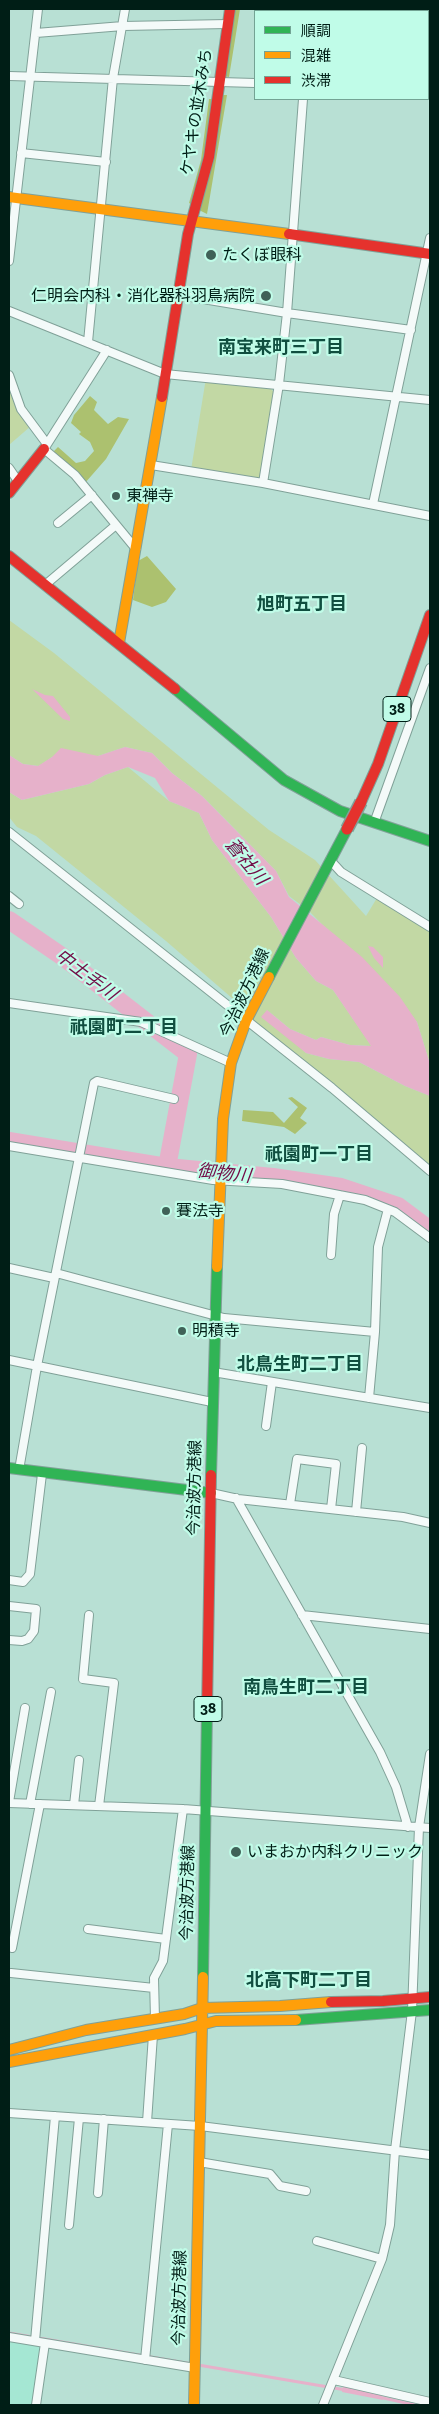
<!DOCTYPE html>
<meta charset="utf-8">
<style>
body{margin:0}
#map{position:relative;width:439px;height:2414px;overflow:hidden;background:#b8e0d4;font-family:"Zilla Slab","Noto Sans JP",serif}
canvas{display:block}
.frame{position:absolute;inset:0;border:10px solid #001e16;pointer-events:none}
.legend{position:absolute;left:254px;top:10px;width:175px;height:90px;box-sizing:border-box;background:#c0fce8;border:1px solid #73a394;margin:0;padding:6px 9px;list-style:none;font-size:15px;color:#001e16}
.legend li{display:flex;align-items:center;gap:10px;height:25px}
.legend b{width:25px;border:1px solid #73a394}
</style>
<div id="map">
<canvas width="439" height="2414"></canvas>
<div class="frame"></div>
<ul class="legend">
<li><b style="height:6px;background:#30b455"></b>順調</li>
<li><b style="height:6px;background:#ff9f0a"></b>混雑</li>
<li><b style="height:6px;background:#e5322d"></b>渋滞</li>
</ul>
</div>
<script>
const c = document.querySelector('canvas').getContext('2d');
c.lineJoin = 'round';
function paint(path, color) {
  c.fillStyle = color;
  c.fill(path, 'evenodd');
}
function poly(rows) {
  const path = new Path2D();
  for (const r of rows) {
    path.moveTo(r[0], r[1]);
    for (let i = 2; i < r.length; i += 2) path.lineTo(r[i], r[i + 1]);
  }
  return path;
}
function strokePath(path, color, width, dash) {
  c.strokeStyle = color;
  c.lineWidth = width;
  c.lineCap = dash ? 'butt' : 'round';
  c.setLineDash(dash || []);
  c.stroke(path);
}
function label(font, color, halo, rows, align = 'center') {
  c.font = font + ' "Zilla Slab","Noto Sans JP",serif';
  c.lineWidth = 4.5;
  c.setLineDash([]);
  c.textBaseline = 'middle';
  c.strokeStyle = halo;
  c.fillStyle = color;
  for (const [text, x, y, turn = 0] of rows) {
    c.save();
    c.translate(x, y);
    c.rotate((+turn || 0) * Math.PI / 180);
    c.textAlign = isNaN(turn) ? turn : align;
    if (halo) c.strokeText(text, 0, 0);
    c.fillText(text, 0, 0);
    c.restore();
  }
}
const built = poly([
 [9,2340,41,2345,32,2405,9,2405]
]);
const green = poly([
 [206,378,271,389,274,392,261,481,191,470],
 [9,379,31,426,9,445],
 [9,620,54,653,269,830,315,860,366,916,377,898,430,932,430,1064,417,1022,309,911,289,896,276,871,228,822,202,796,172,773,152,753,125,747,98,756,52,757,39,766,23,764,9,755],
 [128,767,169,801,199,813,212,840,271,917,296,958,316,981,333,990,372,1046,350,1045,321,1037,316,1040,290,1029,267,1010,306,1053,329,1059,359,1062,405,1086,430,1096,430,1167,329,1081,257,1024,240,1005,166,941,36,836,17,827,9,817,9,792,22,800,89,784,105,775]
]);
const forest = poly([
 [234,9,240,9,229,77,223,76],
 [220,95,227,95,207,214,199,210],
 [209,99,214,99,205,162,194,206,189,203,201,160],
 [90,396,97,402,94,410,108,424,118,417,129,419,106,459,85,483,52,453,58,447,76,463,85,461,94,451,90,442,79,434,81,432,71,423,74,415],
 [147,556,176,589,166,602,152,607,133,600,138,561],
 [292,1097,307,1108,300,1118,307,1123,295,1134,284,1127,242,1121,243,1110,273,1112,284,1123,298,1107,288,1098]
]);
const water = poly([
 [32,689,45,695,53,696,70,717,70,721,63,719],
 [125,747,152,753,172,773,202,796,276,871,289,897,362,957,400,997,417,1022,430,1064,430,1096,405,1086,359,1062,329,1059,306,1053,261,1017,267,1010,290,1029,316,1040,321,1037,350,1045,371,1046,333,990,316,981,296,958,271,917,212,840,199,813,169,801,155,778,128,767,105,775,89,784,22,800,9,792,9,755,23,764,38,766,52,757,61,748,98,756],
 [368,946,373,947,383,957,383,968,374,958],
 [343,2385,381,2393,383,2400,342,2392]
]);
const stream = poly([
 [9,2333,346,2390],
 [379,2397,415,2405]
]);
const river = poly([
 [9,920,63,957,188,1054,167,1167],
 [9,1141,167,1167,273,1177,341,1187,398,1206,430,1230]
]);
const street = poly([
 [311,11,311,9],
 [36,33,123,26,227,24],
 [9,76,255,83],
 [428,90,430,90],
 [21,153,106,162],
 [9,261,38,9],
 [179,295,287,313,411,330],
 [9,311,165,374,430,400],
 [88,342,113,78,125,9],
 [107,350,44,449,75,475,136,549],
 [9,375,21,409,47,444],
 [151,465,263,483,430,516],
 [9,468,18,481],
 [263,483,279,384,287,313,303,99],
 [373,504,430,238],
 [58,523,92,495],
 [45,585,116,525],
 [374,823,430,668],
 [9,832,332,1088,430,1171],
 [330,860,341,872,430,927],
 [9,896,19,904],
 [9,1003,141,1022,231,1063],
 [9,1146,213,1180,282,1184,365,1200,395,1212,430,1238],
 [331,1255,334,1214,340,1195],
 [9,1268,54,1278],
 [56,1273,224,1318,375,1332],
 [9,1360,212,1402],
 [213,1372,430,1408],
 [369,1398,375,1332,378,1247,388,1209],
 [266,1426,272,1382],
 [19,1470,37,1366,94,1083,97,1081,174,1099],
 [211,1493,238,1499,403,1517,430,1523],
 [236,1498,380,1752,396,1787,408,1827],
 [290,1504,297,1459,336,1464,331,1509],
 [356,1512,362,1448],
 [9,1580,23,1582,30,1574,42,1474],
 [9,1606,36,1609,34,1631,28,1639,22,1641,9,1640],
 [89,1615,83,1679,114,1683,99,1806],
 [302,1615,430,1629],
 [9,1802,25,1708],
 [9,1803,183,1809,430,1828],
 [30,1804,51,1692],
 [74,1805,79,1760],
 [88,1929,166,1939],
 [12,1948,40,1804],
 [11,1973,154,1988],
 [155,2019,154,1978,163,1961,183,1809],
 [9,2113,200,2126,430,2155],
 [147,2122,153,2035],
 [199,2162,270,2174,280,2186,306,2191],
 [98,2193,104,2119],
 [69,2225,79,2118],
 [317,2241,382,2259],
 [9,2337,195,2368],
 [35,2341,55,2116],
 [145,2360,168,2124],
 [334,2380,430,2402],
 [36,2405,45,2343],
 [323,2405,382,2259,390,2225,395,2150,412,2011,419,1827,430,1754]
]);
const fast = poly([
 [175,689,284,780,340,811,430,841],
 [269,977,347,829],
 [9,1468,211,1493],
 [211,1475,217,1267],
 [203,1977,207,1710],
 [296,2020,430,2010]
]);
const slow = poly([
 [9,197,289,234],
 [119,643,162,397],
 [217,1267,223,1119,231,1063,246,1021,269,977],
 [9,2050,86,2030,184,2014,202,2008,280,2006,331,2002],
 [9,2062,185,2029,216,2021,296,2020],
 [194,2405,203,1977]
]);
const jam = poly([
 [289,234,430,254],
 [162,397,188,234,209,157,230,9],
 [9,493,44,449],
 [9,556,175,689],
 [361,802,378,764,430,615],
 [207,1710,211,1475],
 [331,2002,383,2001,430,1997]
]);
const jamBridge = poly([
 [347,829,361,802]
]);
const markers = [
 [211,255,6,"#406258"],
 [266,296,6,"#406258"],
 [116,496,5,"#406258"],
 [166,1211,5,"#406258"],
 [182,1331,5,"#406258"],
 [236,1852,6,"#406258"]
];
const shields = [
 [397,709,28],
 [208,1709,28]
];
const shieldNames = [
 ["38",397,709],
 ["38",208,1709]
];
const streetNames = [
 ["ケヤキの並木みち",197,112,-81],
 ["今治波方港線",245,993,-65],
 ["今治波方港線",195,1488,-89],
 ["今治波方港線",188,1893,-89],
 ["今治波方港線",180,2298,-89]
];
const poiNames = [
 ["たくぼ眼科",222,255],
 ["仁明会内科・消化器科羽鳥病院",255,296,"right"],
 ["東禅寺",126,496],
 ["賽法寺",176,1211],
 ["明積寺",192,1331],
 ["いまおか内科クリニック",247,1852]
];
const neighbourhoodNames = [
 ["南宝来町三丁目",281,348],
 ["旭町五丁目",302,605],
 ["祇園町二丁目",124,1028],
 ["祇園町一丁目",319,1155],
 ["北鳥生町二丁目",300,1365],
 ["南鳥生町二丁目",306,1688],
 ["北高下町二丁目",309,1981]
];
const waterNames = [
 ["蒼社川",246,862,50],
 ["中土手川",86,975,37],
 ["御物川",224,1174,6]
];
paint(built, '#a5e7d3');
paint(green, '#c2d8a4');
paint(forest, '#acc16f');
paint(water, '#e6b1ca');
strokePath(stream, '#e6b1ca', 3);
strokePath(river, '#e6b1ca', 18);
strokePath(street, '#80a198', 10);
strokePath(fast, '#80a198', 12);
strokePath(slow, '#80a198', 12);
strokePath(jam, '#80a198', 12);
strokePath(street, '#f4faf9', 8);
strokePath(fast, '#30b455', 10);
strokePath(slow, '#ff9f0a', 10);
strokePath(jam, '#e5322d', 10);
strokePath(jamBridge, '#80a198', 14, []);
strokePath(jamBridge, '#e5322d', 11);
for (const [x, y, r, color] of markers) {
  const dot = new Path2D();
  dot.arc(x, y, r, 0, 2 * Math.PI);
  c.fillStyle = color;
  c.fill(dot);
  strokePath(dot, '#c0fce8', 2);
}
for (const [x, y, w] of shields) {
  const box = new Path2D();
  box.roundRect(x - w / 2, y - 12.5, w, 25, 4);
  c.fillStyle = '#c0fce8';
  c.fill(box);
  strokePath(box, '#001e16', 1);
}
label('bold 15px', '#001e16', null, shieldNames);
label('16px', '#001e16', '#c0fce8', streetNames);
label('16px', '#001e16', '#c0fce8', poiNames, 'left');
label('bold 18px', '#104e3f', '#c0fce8', neighbourhoodNames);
label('italic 18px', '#730c47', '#c0fce8', waterNames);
</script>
